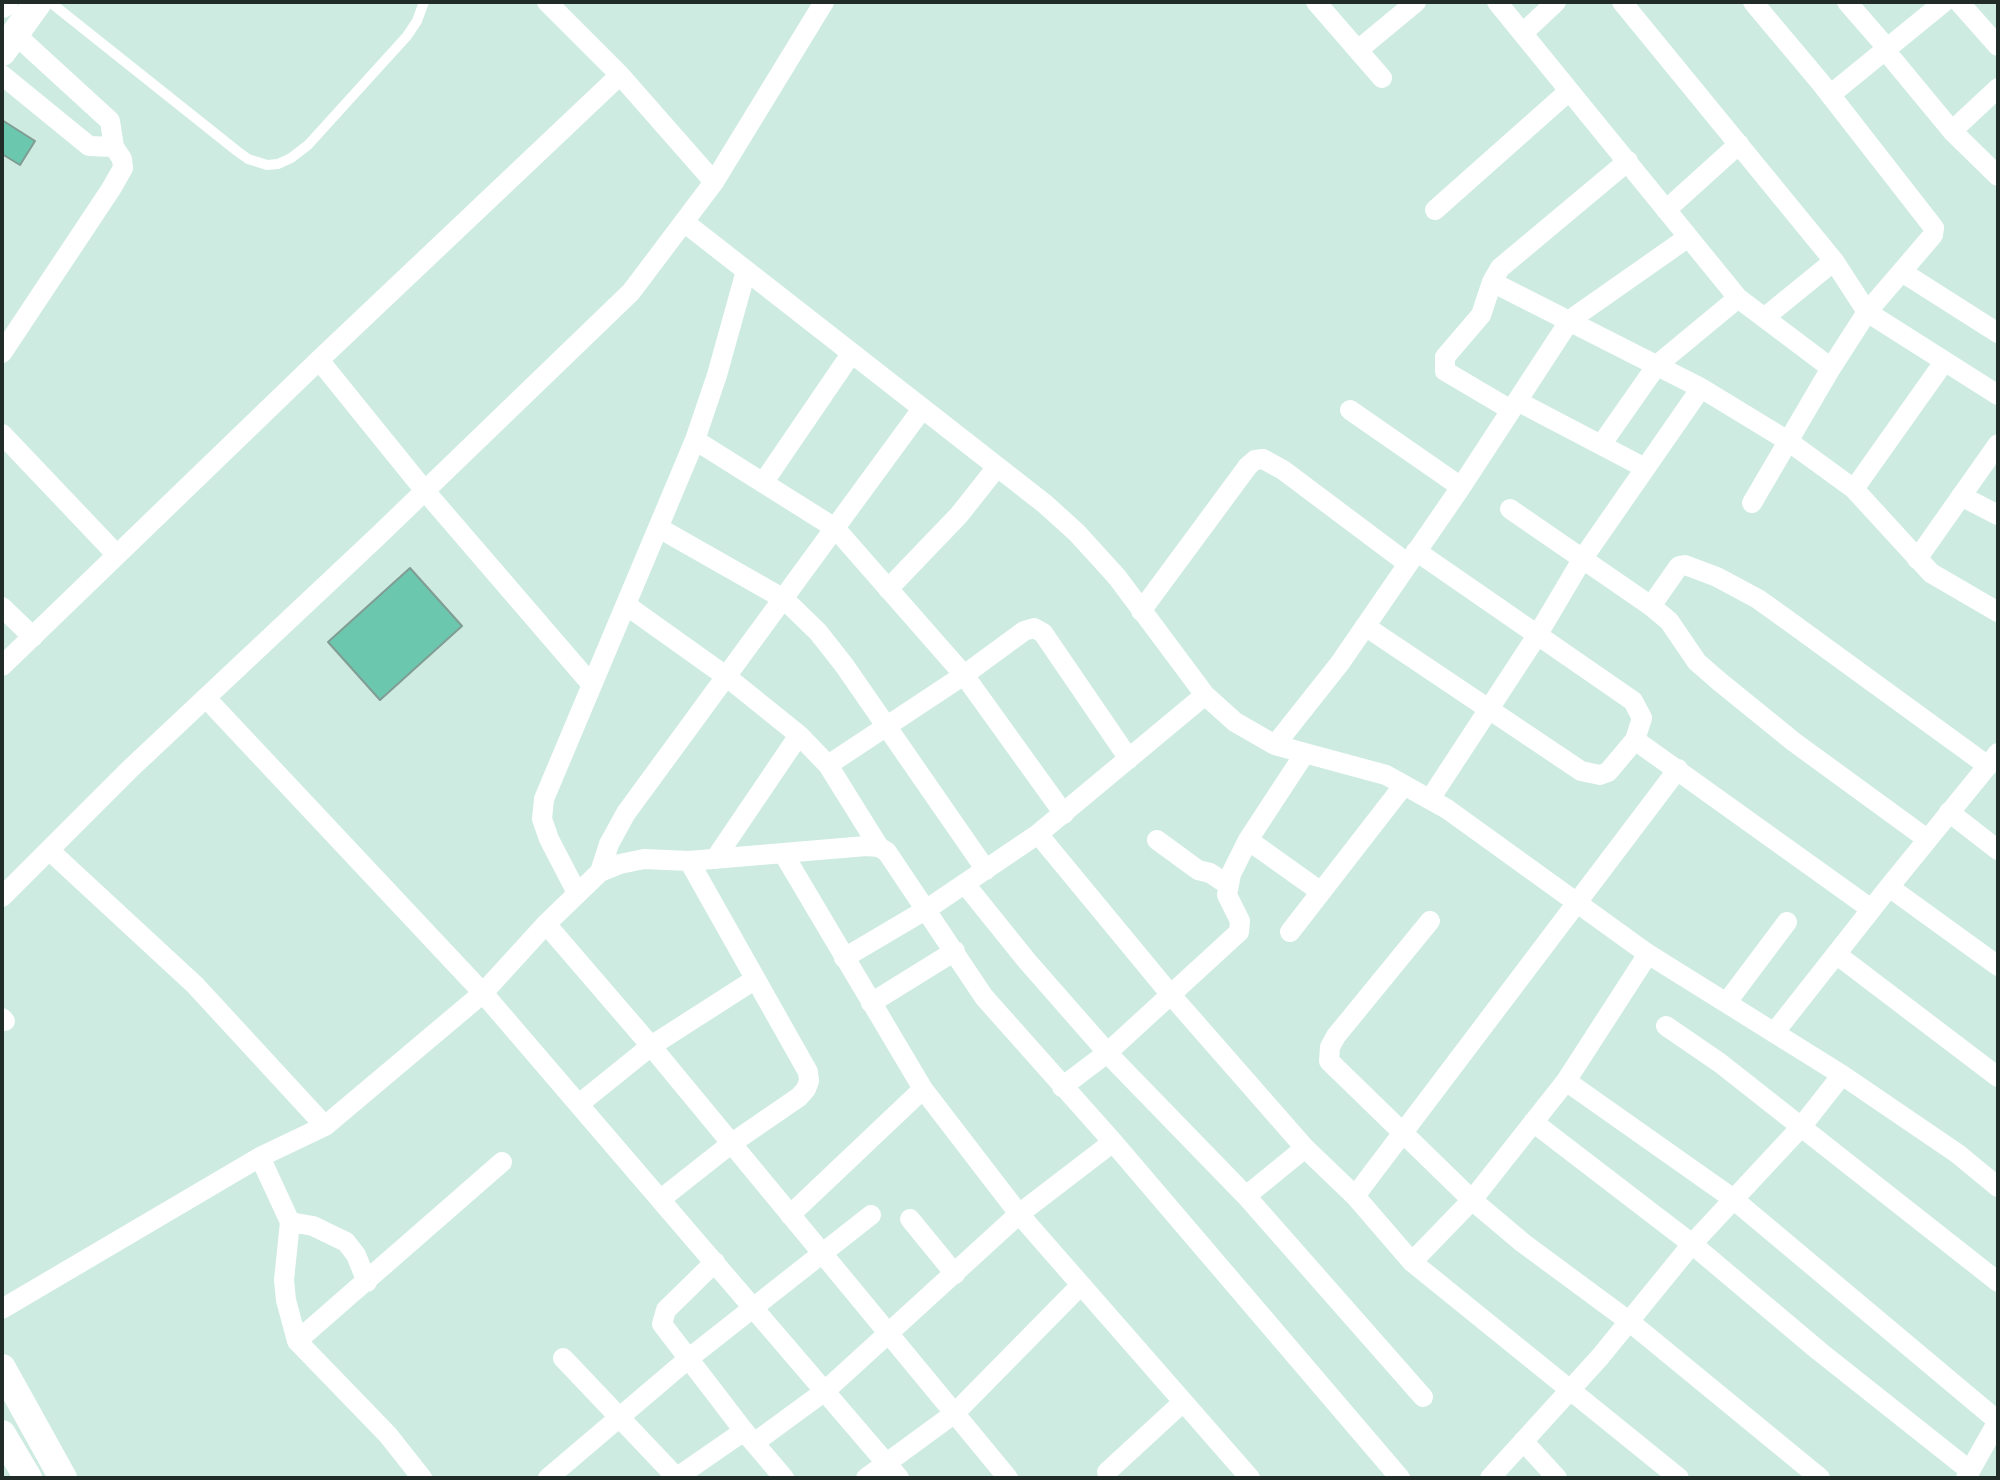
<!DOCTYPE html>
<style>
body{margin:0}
#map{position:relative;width:2000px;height:1480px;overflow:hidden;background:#cdebe1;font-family:Helvetica,sans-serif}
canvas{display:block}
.frame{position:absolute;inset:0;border:4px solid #212c29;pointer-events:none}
</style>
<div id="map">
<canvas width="2000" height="1480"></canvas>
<div class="frame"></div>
</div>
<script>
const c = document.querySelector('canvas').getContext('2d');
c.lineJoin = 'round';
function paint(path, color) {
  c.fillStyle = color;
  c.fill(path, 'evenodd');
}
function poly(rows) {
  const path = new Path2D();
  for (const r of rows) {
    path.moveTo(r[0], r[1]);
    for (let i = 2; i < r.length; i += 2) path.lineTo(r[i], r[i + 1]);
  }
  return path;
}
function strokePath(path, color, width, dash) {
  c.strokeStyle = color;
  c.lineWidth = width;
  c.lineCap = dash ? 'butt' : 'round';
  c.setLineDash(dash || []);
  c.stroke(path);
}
const building = poly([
 [2,120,35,141,20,165,2,154,2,120],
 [410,568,462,626,380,700,328,642,410,568]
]);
const lane = poly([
 [50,2,237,151,248,159,267,165,278,164,291,158,308,145,407,36,417,21,424,2]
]);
const street = poly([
 [547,2,620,75,714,182],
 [1316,2,1382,78],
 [1497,2,1738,298,1831,368],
 [1622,2,1834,261,1867,312,1998,395],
 [1847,2,1887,48],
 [1959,2,1998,46],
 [1523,33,1556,2],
 [1358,50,1416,2],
 [1885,50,1952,131,1998,176],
 [2,75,89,146,114,147],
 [1830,95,1944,2],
 [1952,131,1998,88],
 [1435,210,1569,91],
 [1666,210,1739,144],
 [684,222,1045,504,1077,533,1117,577,1205,695,1235,722,1275,745,1386,775,1447,809,1648,954,1842,1075,1958,1154,1998,1187],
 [1902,272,1998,333],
 [1492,282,1701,388,1788,441,1854,489,1931,573,1998,612],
 [1764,318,1834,261],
 [2,353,111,189,123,168,122,159,114,147,110,121,16,35],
 [319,360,425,491,592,685],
 [1517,401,1645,468],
 [1350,410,1461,487],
 [1511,410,1445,371,1445,357,1481,315,1492,282,1500,268,1628,161],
 [2,434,117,555],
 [695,440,835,528,964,675,1064,814],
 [1601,445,1657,365,1738,298],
 [763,483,851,354],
 [1854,489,1944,362],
 [1961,496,1998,515],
 [1752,503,1831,368,1867,312,1933,235,1934,228,1821,83,1753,2],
 [1510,509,1651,606,1669,621,1697,662,1720,682,1794,742,1927,839],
 [659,528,784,599,818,632,844,665,986,870],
 [1917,559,1998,444],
 [888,589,959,515,997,467],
 [626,605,727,677,799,735,828,765,879,847],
 [1651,606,1679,566,1685,565,1717,577,1758,599,1786,619,1988,766],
 [2,607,33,637],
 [1141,611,1248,466,1255,460,1263,459,1283,470,1407,563],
 [1365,626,1581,771,1600,775,1608,772,1635,740,1642,718,1633,701,1416,551],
 [2,666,319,360,620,75],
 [1635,740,1871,909],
 [1275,745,1340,663,1461,487,1570,320,1687,238],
 [828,765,964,675,1024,631,1034,628,1043,633,1129,759],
 [1430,799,1538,634,1583,558,1701,388],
 [1949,812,1998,850],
 [1038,834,1171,995,1305,1148,1355,1196,1412,1262,1679,1478],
 [1157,840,1198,870,1210,873,1228,885],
 [1248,840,1321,892],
 [49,850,195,985,325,1126],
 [783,853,923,1089,1019,1214,1250,1478],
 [715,859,799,735],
 [600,872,609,844,626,813,922,409],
 [965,884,1027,961,1113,1059,1246,1196,1423,1397],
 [1889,887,1998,966],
 [577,893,549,839,542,819,544,799,695,440,717,375,746,271],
 [2,897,130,769,378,536,631,292,714,182,824,2],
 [1430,921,1336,1036,1330,1047,1329,1061,1472,1200,1523,1243,1630,1322,1820,1478],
 [546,924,651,1046,1008,1478],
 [1290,932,1404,785],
 [1836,954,1998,1077],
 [844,958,927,909,1038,834,1205,695],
 [1727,1002,1787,922],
 [871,1003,955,951],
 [2,1018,5,1021],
 [1666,1026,1720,1063,1998,1282],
 [1774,1033,1889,887,1998,753],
 [1566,1081,1732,1198,1998,1421],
 [1062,1087,1107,1053,1239,932,1240,921,1227,895,1231,874,1248,840,1305,753],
 [579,1104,651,1046,754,980],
 [1533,1122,1692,1244,1819,1351,1969,1470],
 [260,1157,290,1222,284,1280,286,1300,297,1341,388,1435,422,1478],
 [1246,1196,1305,1148],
 [1355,1196,1678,769],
 [661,1199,732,1143,799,1097,806,1089,809,1081,808,1072,689,861],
 [790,1215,923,1089],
 [910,1219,955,1274],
 [290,1222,313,1226,346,1242,356,1255,367,1282],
 [715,1262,666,1310,662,1324,744,1431,784,1478],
 [1412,1262,1472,1200,1566,1081,1648,954],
 [2,1309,260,1157,325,1126,483,993,206,698],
 [297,1341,502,1162],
 [563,1358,677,1478],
 [1523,1441,1557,1478],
 [754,1443,825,1391,1019,1214,1113,1142],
 [1107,1472,1182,1403],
 [548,1478,688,1359,871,1215],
 [676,1478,744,1431],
 [866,1478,955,1413,1080,1286],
 [899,1478,483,993,546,924,600,872,620,864,644,859,689,861,866,846,879,847,887,852,984,997,1113,1142,1400,1478],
 [1490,1478,1600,1357,1692,1244,1801,1127,1842,1075],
 [1966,1478,1998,1421]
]);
const secondary = poly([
 [2,4,4,2],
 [2,52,38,2],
 [2,1368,63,1478],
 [2,1434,28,1478]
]);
paint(building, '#6cc7af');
strokePath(building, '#809c93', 2);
strokePath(lane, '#fff', 10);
strokePath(street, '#fff', 20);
strokePath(secondary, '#fff', 28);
</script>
